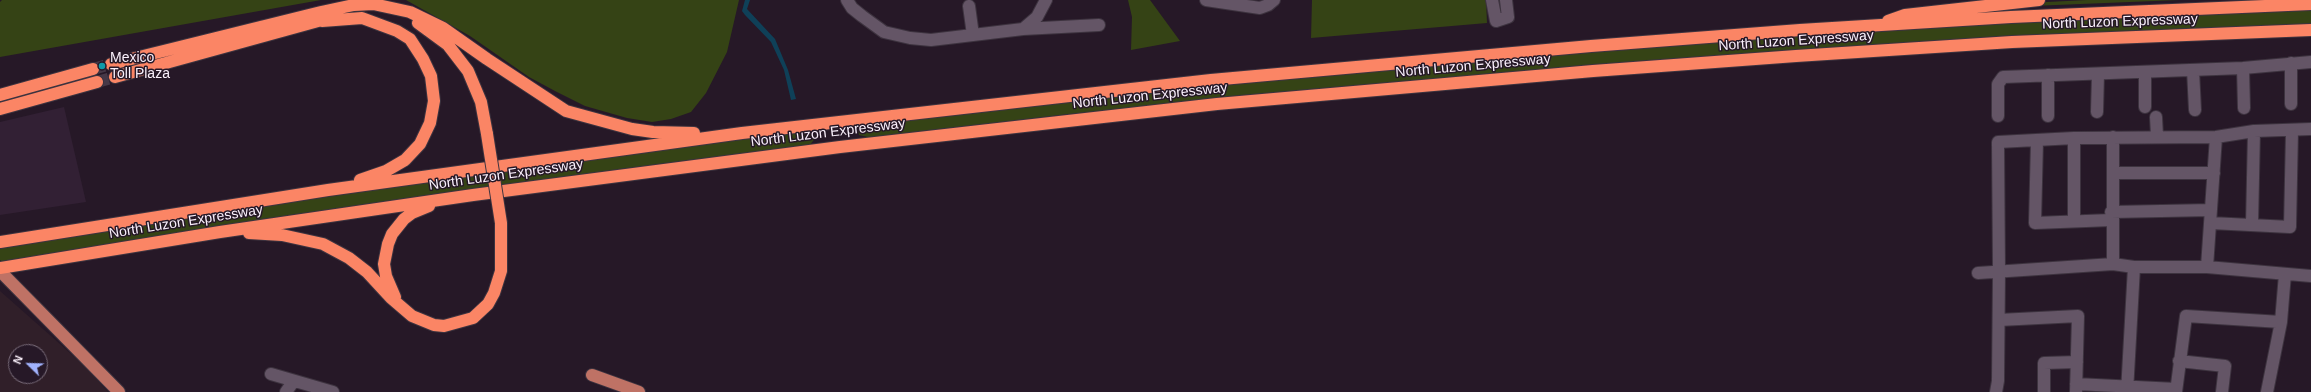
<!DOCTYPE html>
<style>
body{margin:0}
#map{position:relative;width:2311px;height:392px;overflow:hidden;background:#261827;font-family:Helvetica,sans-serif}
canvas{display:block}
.north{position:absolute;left:8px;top:344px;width:40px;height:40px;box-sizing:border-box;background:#261827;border:1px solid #7b6e7c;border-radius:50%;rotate:293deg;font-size:11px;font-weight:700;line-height:16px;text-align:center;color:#faf0fb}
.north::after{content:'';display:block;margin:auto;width:14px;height:18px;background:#a1b2fd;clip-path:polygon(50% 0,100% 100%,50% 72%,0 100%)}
</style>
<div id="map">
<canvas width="2311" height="392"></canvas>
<div class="north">N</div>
</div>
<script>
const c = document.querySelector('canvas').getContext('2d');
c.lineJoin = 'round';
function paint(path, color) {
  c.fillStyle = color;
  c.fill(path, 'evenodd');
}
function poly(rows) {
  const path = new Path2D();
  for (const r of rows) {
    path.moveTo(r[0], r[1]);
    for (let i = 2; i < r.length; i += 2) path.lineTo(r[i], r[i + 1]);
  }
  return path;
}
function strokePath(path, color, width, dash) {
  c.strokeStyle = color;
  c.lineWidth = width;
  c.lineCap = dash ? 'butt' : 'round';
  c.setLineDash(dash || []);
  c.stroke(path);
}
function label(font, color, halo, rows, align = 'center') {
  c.font = font + ' Helvetica,sans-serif';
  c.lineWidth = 3;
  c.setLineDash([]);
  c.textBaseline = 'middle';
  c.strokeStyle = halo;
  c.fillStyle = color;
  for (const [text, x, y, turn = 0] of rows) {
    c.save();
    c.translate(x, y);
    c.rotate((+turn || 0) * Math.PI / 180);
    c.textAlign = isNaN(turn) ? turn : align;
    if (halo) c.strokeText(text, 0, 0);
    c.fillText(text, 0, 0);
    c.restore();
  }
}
const commercial = poly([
 [0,291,86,367,108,392,0,392],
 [16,352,40,352,40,376,16,376]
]);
const built = poly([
 [64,107,86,202,0,215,0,122]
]);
const green = poly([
 [2,0,321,0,0,57,0,2],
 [406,0,739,0,727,52,706,93,691,112,671,119,652,122,627,118,585,106,555,91,529,77,470,36],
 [1128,0,1150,0,1180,41,1131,50,1132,17],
 [1312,0,1486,0,1487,23,1311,38],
 [2087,0,2179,0,2007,7,2007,4],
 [2311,7,2311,25,1361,86,1061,115,872,138,859,135,858,130,861,125,1057,101,1358,71,1671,45,2027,22],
 [810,130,816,137,809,146,434,196,3,263,0,260,0,246,186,216,605,155]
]);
const water = poly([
 [745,0,750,0,747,9,775,39,788,70,796,99,791,100,784,70,771,42,745,15,742,11]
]);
const highwayTunnel = poly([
 [93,69,111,64],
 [97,82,115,77]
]);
const minor = poly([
 [847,0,852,8,862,16,884,32,910,38,931,40,1023,29,1037,17,1046,0],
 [1206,0,1260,8,1268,5,1274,0],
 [1492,0,1496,21,1508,17,1506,0],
 [969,6,973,35],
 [1023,29,1099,25],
 [2291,63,2291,104],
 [2243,68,2244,108],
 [2193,70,2195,110],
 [2145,72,2145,107],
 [2097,112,2098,74],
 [1998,116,1998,84,2003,77,2243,68,2311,62],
 [2048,116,2048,75],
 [2156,117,2157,136],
 [2037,141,2035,223,2111,220],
 [2113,173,2214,173],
 [2111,212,2211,210],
 [2074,220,2074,138],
 [2211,223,2290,227,2292,131],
 [2252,225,2254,131],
 [2113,264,2113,137],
 [2207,267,2216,137],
 [1978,273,2113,264,2134,267,2207,267,2311,276],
 [1999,320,2078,316,2076,392],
 [2179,361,2225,366,2222,392],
 [271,374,333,392],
 [2076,384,2176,389],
 [286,392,293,382,297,382],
 [1996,392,1998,381,1999,272,1998,142,2074,138,2216,137,2254,131,2311,129],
 [2044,392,2044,363,2077,362],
 [2127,392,2134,267],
 [2176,392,2186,316,2281,322],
 [2267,392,2281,322,2285,274]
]);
const major = poly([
 [0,271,119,392],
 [592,375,639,392]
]);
const highway = poly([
 [322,21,362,18,397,31,410,39,423,59,431,76,434,101,430,123,420,144,405,160,386,171,360,180],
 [1888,21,1905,15,2039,0],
 [418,23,448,45,468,71,481,102,487,134],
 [111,64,321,12,354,5,373,4,410,12,443,28,487,59,566,111,632,129,653,132,694,133],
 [115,77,329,18],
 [0,95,93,69],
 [0,109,97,82],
 [249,233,282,235,323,244,349,258,367,272,391,298,412,316,434,325,444,326,473,318,488,304,494,293,501,271,501,223],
 [0,242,328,190,742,133,1211,80,1591,46,1800,30,2011,17,2311,4],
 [0,268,220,232,473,195,840,147,1217,104,1593,71,1796,56,2012,42,2311,30],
 [395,297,386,276,384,264,388,244,392,234,404,219,412,213,429,206]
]);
const highwayBridge = poly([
 [487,134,501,223]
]);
const markers = [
 [102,66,4,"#0f9aa8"]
];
const streetNames = [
 ["North Luzon Expressway",2120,22,-2],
 ["North Luzon Expressway",1796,41,-4],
 ["North Luzon Expressway",1473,66,-5],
 ["North Luzon Expressway",1150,96,-6],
 ["North Luzon Expressway",828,133,-7],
 ["North Luzon Expressway",506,175,-8],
 ["North Luzon Expressway",186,222,-9]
];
const poiNames = [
 ["Mexico",110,58],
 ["Toll Plaza",110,74]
];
paint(commercial, '#301f29');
paint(built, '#322034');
paint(green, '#354315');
paint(water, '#0f4058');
strokePath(highwayTunnel, '#463847', 12, [12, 6]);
strokePath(minor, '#3d333f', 14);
strokePath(major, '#3d333f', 14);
strokePath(highway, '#3d333f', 14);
strokePath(minor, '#645566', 12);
strokePath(major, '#bf7265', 12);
strokePath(highway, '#fb8565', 12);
strokePath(highwayBridge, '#3d333f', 14, []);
strokePath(highwayBridge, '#fb8565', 12);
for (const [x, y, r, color] of markers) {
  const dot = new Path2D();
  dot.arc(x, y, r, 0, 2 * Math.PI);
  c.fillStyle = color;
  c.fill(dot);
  strokePath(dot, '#261827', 1.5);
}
label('14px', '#faf0fb', '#261827', streetNames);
label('14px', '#faf0fb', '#261827', poiNames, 'left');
</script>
